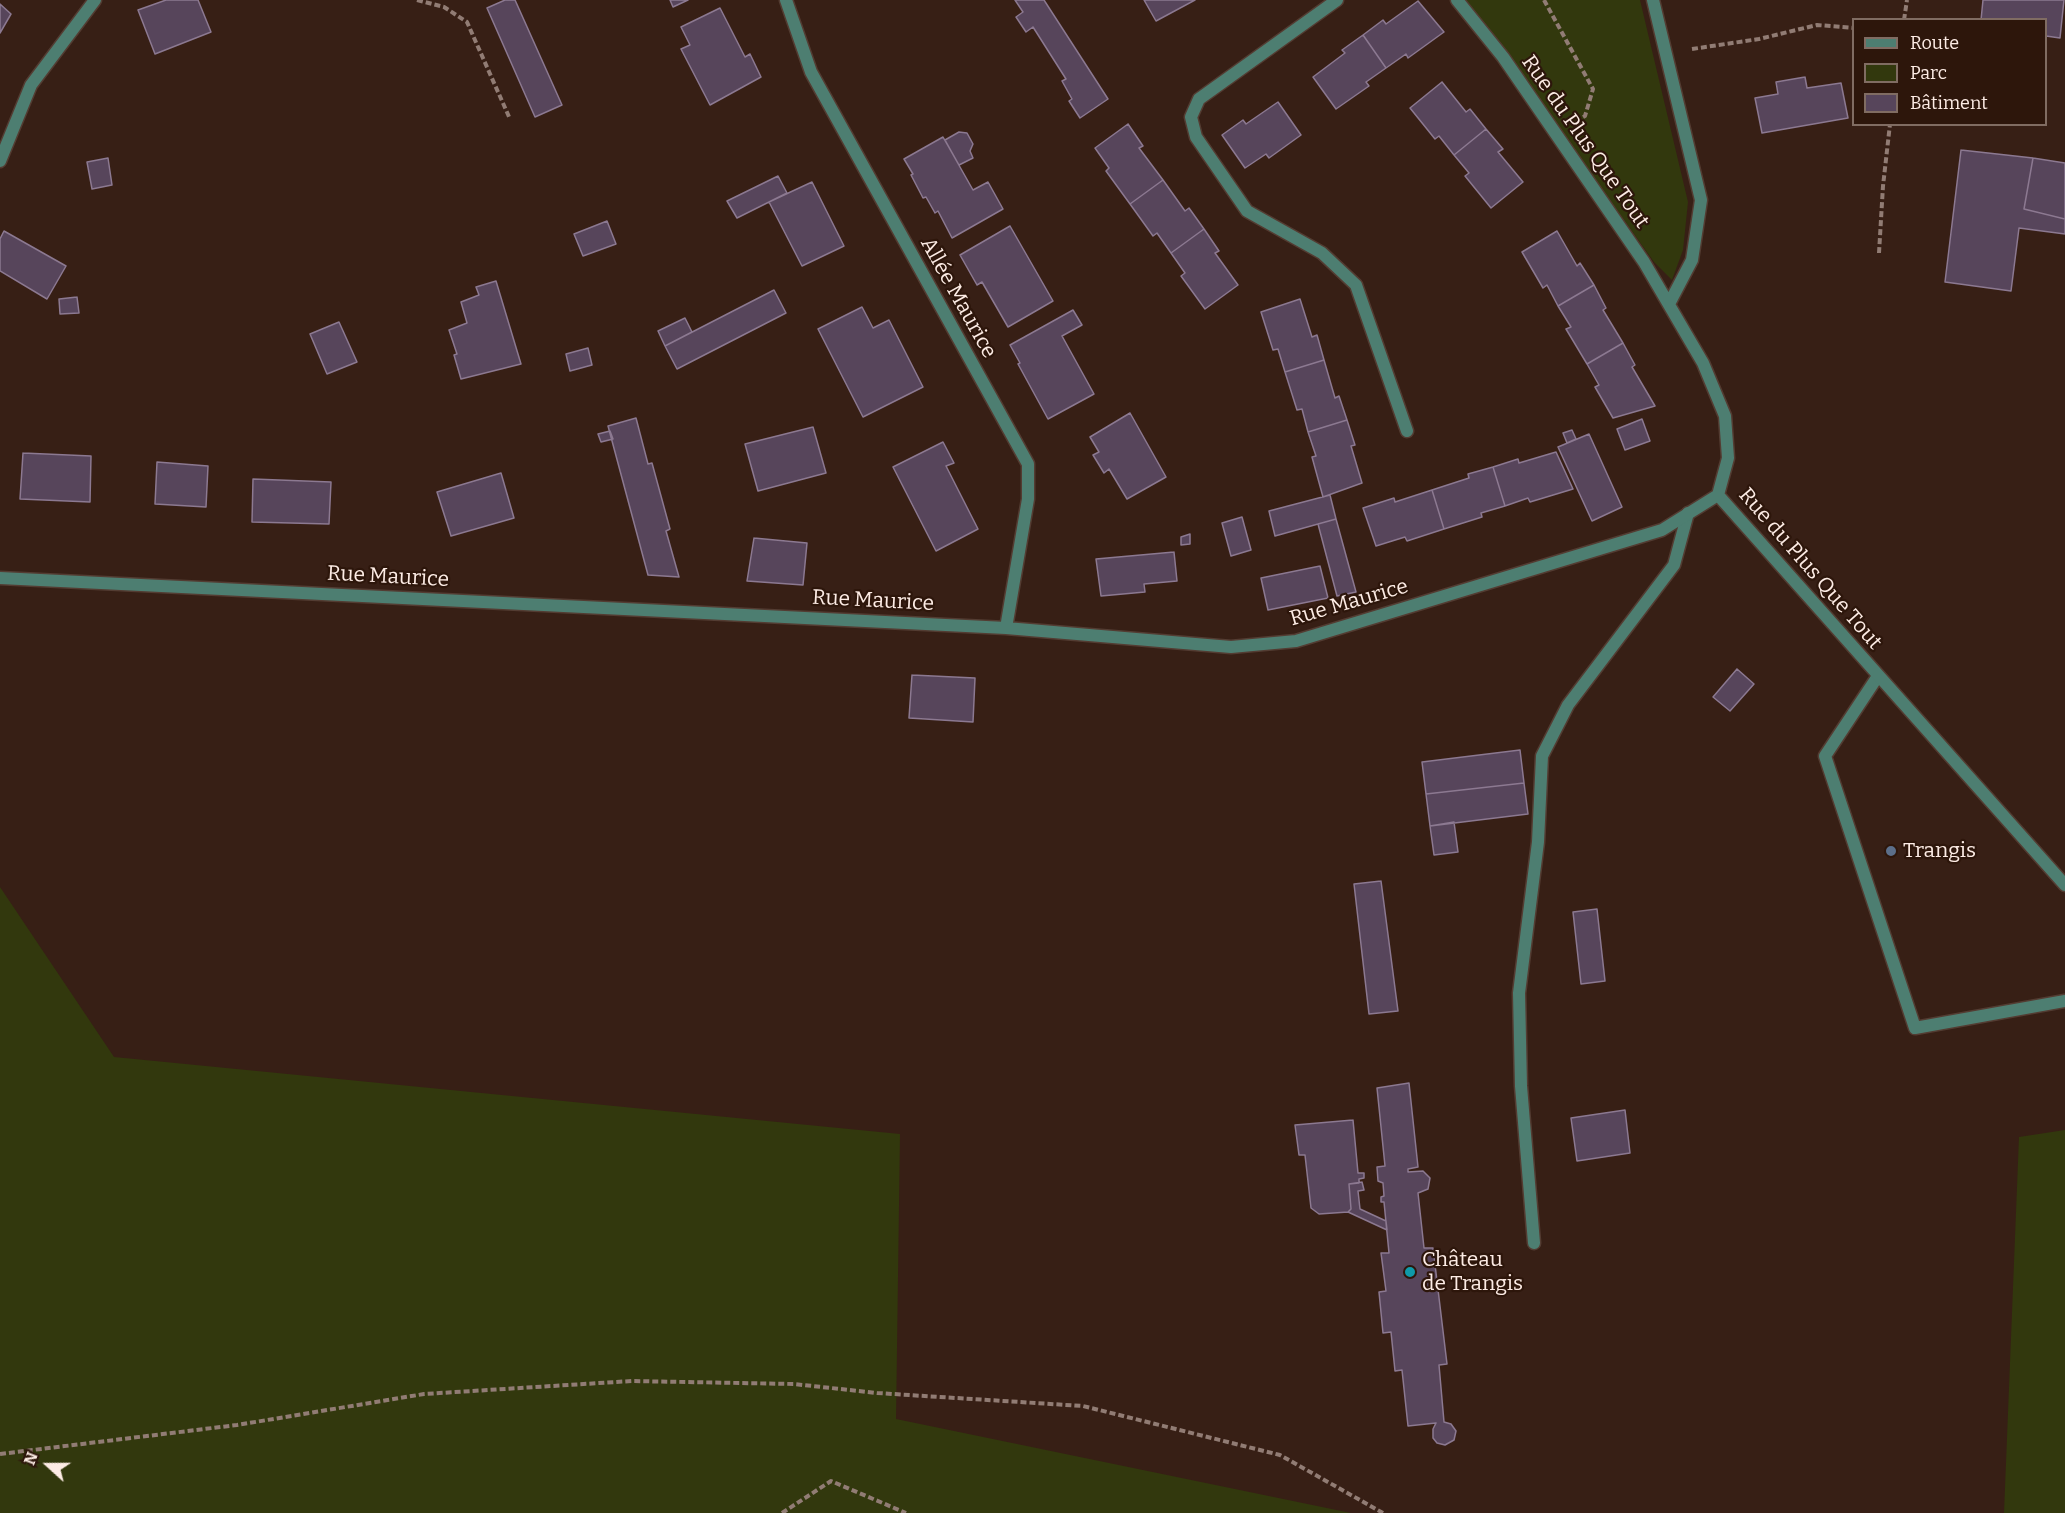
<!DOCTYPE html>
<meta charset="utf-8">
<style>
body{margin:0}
#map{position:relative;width:2065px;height:1513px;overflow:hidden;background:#371f15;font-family:Bitter,serif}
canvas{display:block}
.legend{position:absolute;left:1852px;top:18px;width:195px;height:108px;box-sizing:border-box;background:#2d160b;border:2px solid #806c62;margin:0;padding:8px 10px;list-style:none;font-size:18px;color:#fdece5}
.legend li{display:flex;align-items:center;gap:12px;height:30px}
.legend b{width:30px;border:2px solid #806c62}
.north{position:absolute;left:18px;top:1435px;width:60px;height:60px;-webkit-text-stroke:4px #2d160b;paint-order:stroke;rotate:291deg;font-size:16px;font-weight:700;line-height:24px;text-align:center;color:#fdece5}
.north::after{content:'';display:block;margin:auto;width:21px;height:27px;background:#fdece5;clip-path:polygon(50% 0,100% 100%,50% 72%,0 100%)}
</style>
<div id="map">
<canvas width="2065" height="1513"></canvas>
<ul class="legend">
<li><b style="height:8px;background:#4d7e71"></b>Route</li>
<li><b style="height:16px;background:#32380d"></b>Parc</li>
<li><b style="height:16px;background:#57455b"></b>Bâtiment</li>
</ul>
<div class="north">N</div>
</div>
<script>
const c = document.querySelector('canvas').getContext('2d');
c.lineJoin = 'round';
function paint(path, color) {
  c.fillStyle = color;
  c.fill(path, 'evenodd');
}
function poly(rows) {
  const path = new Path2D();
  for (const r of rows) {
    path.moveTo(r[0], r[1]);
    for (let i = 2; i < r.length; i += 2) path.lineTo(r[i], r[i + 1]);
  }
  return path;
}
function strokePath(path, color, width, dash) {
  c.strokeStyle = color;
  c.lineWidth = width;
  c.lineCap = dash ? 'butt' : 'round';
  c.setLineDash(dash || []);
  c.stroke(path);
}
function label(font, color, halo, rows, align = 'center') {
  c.font = font + ' Bitter,serif';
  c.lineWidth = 4.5;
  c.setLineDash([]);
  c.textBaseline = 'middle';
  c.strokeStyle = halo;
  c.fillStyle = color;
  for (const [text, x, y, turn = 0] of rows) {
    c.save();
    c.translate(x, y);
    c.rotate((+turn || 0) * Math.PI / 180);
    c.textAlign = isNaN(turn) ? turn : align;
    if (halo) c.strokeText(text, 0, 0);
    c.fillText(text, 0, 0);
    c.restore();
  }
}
const green = poly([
 [1466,0,1640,0,1688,202,1683,250,1672,280,1654,262],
 [0,887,114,1057,900,1134,896,1419,1351,1513,0,1513],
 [2065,1130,2065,1513,2004,1513,2019,1137]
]);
const building = poly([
 [166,0,198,0,211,32,155,54,138,10,166,0],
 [505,0,515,0,562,105,535,117,487,8,505,0],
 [670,0,688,0,673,7,670,0],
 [1015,0,1044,0,1108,99,1080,118,1069,101,1072,99,1062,81,1066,79,1033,27,1026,32,1016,17,1023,12,1015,0],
 [1144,0,1195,0,1156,21,1144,0],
 [1983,0,2064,0,2060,38,2046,36,2046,20,1981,20,1983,0],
 [1418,1,1444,32,1408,58,1406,54,1386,68,1363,35,1383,20,1386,24,1418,1],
 [0,4,11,14,0,33,0,4],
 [720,8,745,57,750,54,761,77,710,105,681,49,690,45,681,27,720,8],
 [1363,35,1386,68,1366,82,1369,86,1336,109,1313,77,1345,53,1342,50,1363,35],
 [1805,77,1807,88,1841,83,1848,118,1762,133,1755,98,1778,94,1776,82,1805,77],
 [1442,82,1466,112,1470,109,1486,129,1454,155,1439,136,1435,139,1410,108,1442,82],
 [1278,102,1301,135,1269,158,1266,154,1245,168,1222,135,1243,120,1246,124,1278,102],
 [1128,124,1143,146,1139,148,1163,180,1130,204,1106,171,1109,168,1095,148,1128,124],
 [1486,129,1503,149,1498,152,1523,182,1491,208,1465,176,1469,173,1454,155,1486,129],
 [959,132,967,133,973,144,970,151,973,158,959,165,945,140,959,132],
 [943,137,973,190,988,182,1003,209,952,238,938,211,935,213,926,197,923,198,911,175,913,174,904,159,943,137],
 [1961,150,2033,158,2024,209,2065,219,2065,234,2019,228,2011,291,1945,282,1961,150],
 [108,158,112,185,92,189,87,162,108,158],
 [2033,158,2065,163,2065,219,2024,209,2033,158],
 [778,176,787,193,737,218,727,201,778,176],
 [1163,180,1185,211,1189,208,1204,229,1171,253,1157,233,1153,236,1130,204,1163,180],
 [812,182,844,246,802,266,769,202,812,182],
 [607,221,616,244,583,256,574,234,607,221],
 [1010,226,1053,301,1008,327,982,282,977,285,960,255,1010,226],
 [1204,229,1219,251,1215,253,1238,285,1205,309,1181,276,1185,273,1171,253,1204,229],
 [4,231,66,266,47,299,0,271,0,239,4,231],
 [1557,231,1577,266,1580,263,1594,285,1558,306,1547,285,1543,288,1522,252,1557,231],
 [496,281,521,364,461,379,454,355,457,354,449,330,467,323,461,302,479,295,476,287,496,281],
 [1594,285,1606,308,1603,310,1623,343,1587,364,1566,329,1571,327,1558,306,1594,285],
 [774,290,786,313,677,369,665,346,774,290],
 [77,297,79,313,60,314,59,299,77,297],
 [1300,299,1312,337,1317,335,1324,360,1285,372,1278,349,1273,350,1261,312,1300,299],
 [862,307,873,328,889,320,923,387,863,417,818,329,862,307],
 [1073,310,1082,325,1062,336,1094,394,1048,419,1018,364,1020,363,1010,345,1073,310],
 [685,318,692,332,665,346,658,331,685,318],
 [339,322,357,362,327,374,310,334,339,322],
 [1623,343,1635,365,1632,367,1655,406,1613,418,1595,387,1599,385,1587,364,1623,343],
 [588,348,592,365,570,371,566,354,588,348],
 [1324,360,1335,398,1339,396,1347,420,1308,432,1302,409,1297,410,1285,372,1324,360],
 [1130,413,1166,477,1127,499,1109,469,1104,473,1093,455,1099,452,1090,437,1130,413],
 [636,418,648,464,652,463,670,529,666,531,679,577,648,575,608,426,636,418],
 [1642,419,1650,441,1625,450,1617,429,1642,419],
 [1347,420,1355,445,1351,446,1362,483,1323,497,1312,457,1316,456,1308,432,1347,420],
 [813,427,826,473,758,491,745,444,813,427],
 [1572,430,1576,439,1567,443,1563,433,1572,430],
 [610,431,613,439,601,442,598,434,610,431],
 [1589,434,1622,507,1592,521,1558,447,1589,434],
 [943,442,954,463,946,466,978,529,936,551,893,467,943,442],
 [1556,452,1573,489,1530,502,1528,498,1505,506,1493,467,1518,459,1519,463,1556,452],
 [23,453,91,456,90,502,20,499,23,453],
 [157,462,208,466,206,507,155,504,157,462],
 [1493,467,1505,506,1481,513,1482,517,1444,529,1432,490,1469,478,1468,474,1493,467],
 [501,473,514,518,451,536,437,492,501,473],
 [253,479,331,482,329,524,252,522,253,479],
 [1432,490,1444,529,1407,541,1405,537,1376,546,1363,508,1394,498,1395,502,1432,490],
 [1330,495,1336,519,1275,536,1269,511,1330,495],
 [1242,517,1251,550,1231,556,1222,523,1242,517],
 [1336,519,1356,592,1337,596,1318,524,1336,519],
 [1190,534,1190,544,1181,545,1181,537,1190,534],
 [754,538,807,543,803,585,747,581,754,538],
 [1174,552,1177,581,1144,584,1145,592,1101,596,1096,559,1174,552],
 [1320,566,1328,598,1268,610,1261,578,1320,566],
 [1737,669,1754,684,1730,711,1713,697,1737,669],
 [912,675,975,678,973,722,909,718,912,675],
 [1520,750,1524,783,1426,794,1422,762,1520,750],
 [1524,783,1528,814,1430,826,1426,794,1524,783],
 [1454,822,1458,852,1434,855,1430,826,1454,822],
 [1381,881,1398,1011,1369,1014,1354,884,1381,881],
 [1597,909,1605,981,1581,984,1573,912,1597,909],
 [1409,1083,1418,1167,1408,1169,1408,1172,1423,1171,1430,1178,1428,1189,1418,1193,1424,1248,1433,1248,1447,1364,1439,1365,1444,1422,1451,1424,1456,1431,1454,1440,1445,1445,1437,1443,1433,1438,1433,1429,1436,1423,1408,1426,1402,1370,1395,1371,1391,1332,1383,1333,1379,1292,1386,1291,1381,1253,1389,1253,1384,1202,1381,1202,1381,1197,1384,1196,1383,1183,1378,1181,1377,1167,1385,1166,1377,1088,1409,1083],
 [1625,1110,1630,1153,1577,1161,1571,1118,1625,1110],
 [1353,1120,1358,1173,1364,1173,1364,1178,1359,1179,1359,1183,1349,1184,1351,1209,1348,1212,1319,1214,1311,1208,1305,1155,1299,1155,1295,1125,1353,1120],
 [1362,1182,1364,1190,1358,1191,1360,1209,1386,1221,1387,1230,1348,1212,1351,1209,1349,1184,1362,1182]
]);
const path = poly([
 [417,0,444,7,467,22,510,119],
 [1544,0,1593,89,1585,116,1578,120],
 [1904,20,1907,0],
 [1692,49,1759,39,1817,25,1854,28],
 [1879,253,1883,186,1890,124],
 [0,1454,237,1425,424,1394,632,1381,794,1384,877,1393,1083,1406,1280,1455,1383,1513],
 [782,1513,831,1481,906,1513]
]);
const service = poly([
 [1878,676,1825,756,1915,1028,2065,1001],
 [1534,1243,1521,1086,1519,993,1538,842,1542,756,1568,705,1674,565,1688,513]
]);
const minor = poly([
 [786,0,811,72,1028,464,1028,499,1006,628],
 [1337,0,1199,99,1191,117,1196,137,1247,211,1322,253,1356,285,1407,431],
 [1457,0,1503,57,1644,262,1703,363,1725,416,1728,458,1718,495,2065,885],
 [1653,0,1701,200,1692,260,1669,304],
 [0,161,31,85,95,0],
 [0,578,1006,628,1231,647,1296,641,1662,530,1718,495]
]);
const markers = [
 [1891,851,6,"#5c6f8a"],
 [1410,1272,6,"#0f9aa8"]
];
const streetNames = [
 ["Rue du Plus Que Tout",1585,142,55],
 ["Allée Maurice",958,298,61],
 ["Rue du Plus Que Tout",1810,569,49],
 ["Rue Maurice",388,577,3],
 ["Rue Maurice",873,601,3],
 ["Rue Maurice",1349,603,-16]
];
const poiNames = [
 ["Trangis",1903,851],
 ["Château",1422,1260],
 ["de Trangis",1422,1284]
];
paint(green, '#32380d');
paint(building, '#57455b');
strokePath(building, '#8c7991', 1.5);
strokePath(service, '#533c32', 15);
strokePath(minor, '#533c32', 15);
strokePath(path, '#917c74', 4, [6, 3]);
strokePath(service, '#4d7e71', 12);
strokePath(minor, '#4d7e71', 12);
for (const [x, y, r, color] of markers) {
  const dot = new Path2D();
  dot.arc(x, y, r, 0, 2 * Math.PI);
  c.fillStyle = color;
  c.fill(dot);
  strokePath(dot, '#2d160b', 2);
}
label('21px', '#fdece5', '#2d160b', streetNames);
label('21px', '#fdece5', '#2d160b', poiNames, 'left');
</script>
